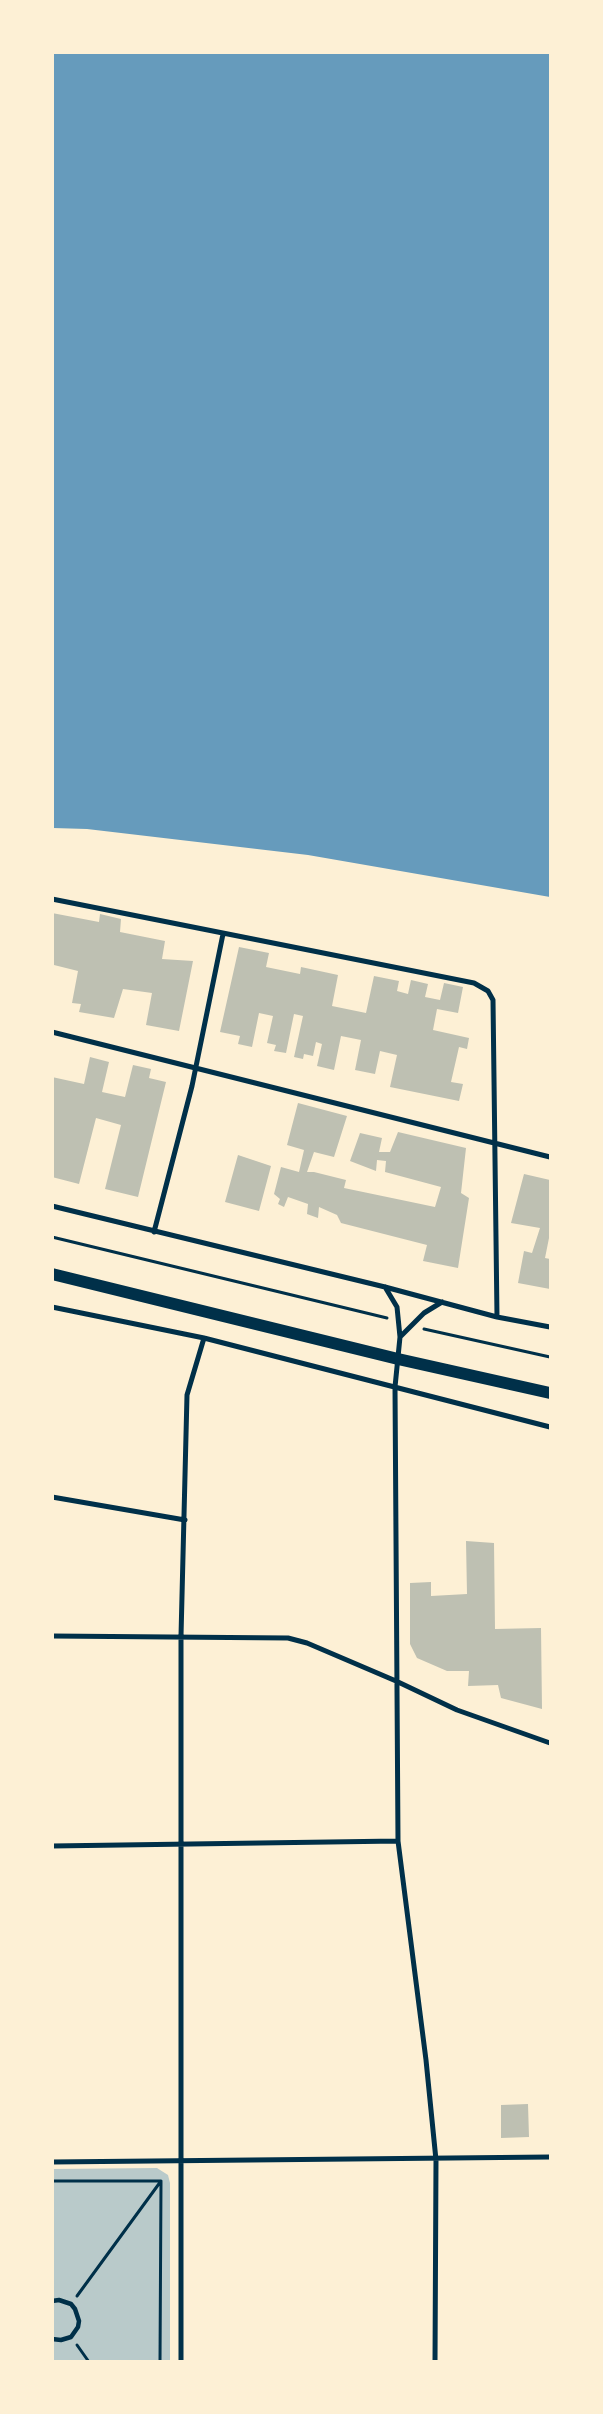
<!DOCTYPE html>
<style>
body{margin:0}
#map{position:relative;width:603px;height:2414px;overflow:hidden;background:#fdf0d5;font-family:"Noto Serif",serif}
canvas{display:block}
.frame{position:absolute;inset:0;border:54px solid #fdf0d5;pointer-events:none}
</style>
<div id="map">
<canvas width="603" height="2414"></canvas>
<div class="frame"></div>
</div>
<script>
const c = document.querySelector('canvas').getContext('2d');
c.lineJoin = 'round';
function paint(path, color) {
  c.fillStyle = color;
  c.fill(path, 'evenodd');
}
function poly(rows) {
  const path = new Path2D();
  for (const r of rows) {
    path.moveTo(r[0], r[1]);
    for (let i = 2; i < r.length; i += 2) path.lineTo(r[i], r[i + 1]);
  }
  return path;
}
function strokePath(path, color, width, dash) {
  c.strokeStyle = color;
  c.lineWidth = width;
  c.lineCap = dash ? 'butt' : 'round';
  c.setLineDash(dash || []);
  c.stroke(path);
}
const green = poly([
 [157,2168,168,2175,170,2183,170,2361,53,2361,52,2169]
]);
const water = poly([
 [53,52,550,53,550,897,308,855,87,829,53,828]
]);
const building = poly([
 [52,913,99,922,100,914,121,919,120,932,165,941,162,959,193,961,179,1031,146,1025,152,993,123,989,114,1018,79,1012,81,1004,72,1003,78,971,54,965,52,969],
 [239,947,269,953,266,967,300,974,301,967,338,975,332,1006,366,1013,374,976,399,981,397,991,408,994,411,980,428,984,425,997,440,1000,444,983,463,987,458,1013,437,1009,433,1030,469,1038,467,1049,459,1047,451,1082,463,1084,459,1101,390,1087,397,1055,380,1051,375,1074,355,1070,361,1040,341,1036,334,1070,317,1066,322,1044,316,1042,313,1056,304,1054,303,1059,294,1057,303,1016,294,1014,286,1053,274,1051,276,1045,267,1043,273,1016,259,1013,252,1047,238,1044,240,1036,220,1032],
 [90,1057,109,1062,102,1092,125,1097,133,1065,151,1069,149,1078,166,1082,138,1197,105,1189,121,1125,96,1118,79,1184,52,1177,52,1077,84,1084],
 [298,1103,347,1116,334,1157,314,1152,307,1172,314,1172,346,1180,344,1188,435,1207,441,1187,385,1172,386,1161,377,1160,376,1171,350,1161,360,1133,382,1138,379,1152,390,1152,398,1132,466,1148,461,1193,469,1198,458,1268,423,1261,427,1245,341,1223,337,1215,319,1207,318,1218,307,1214,308,1204,288,1197,284,1207,278,1204,280,1199,274,1194,281,1167,299,1172,304,1150,287,1145],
 [238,1155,271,1166,259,1211,225,1202],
 [524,1174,550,1180,550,1233,545,1258,550,1259,550,1289,518,1283,524,1251,532,1253,540,1228,511,1223],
 [466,1541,494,1543,495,1629,541,1628,542,1709,501,1698,498,1685,468,1686,469,1671,447,1671,417,1658,410,1644,410,1583,431,1582,431,1596,467,1594],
 [528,2104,529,2137,501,2138,501,2105]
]);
const path = poly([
 [52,1237,387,1318],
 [424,1329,550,1357],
 [52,2181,161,2181,160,2362],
 [77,2296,161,2181],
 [77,2345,89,2362]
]);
const pedestrian = poly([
 [52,2301,59,2300,71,2304,75,2309,79,2321,78,2327,71,2337,61,2340,52,2339]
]);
const minor = poly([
 [52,899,474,983,488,991,493,1000,497,1317],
 [52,1032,550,1157],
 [52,1206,385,1287,497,1317,550,1327],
 [154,1232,192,1086,223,934],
 [385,1287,397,1307,400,1337],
 [52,1307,204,1338,550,1427],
 [52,1497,185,1520],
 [52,1636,288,1638,307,1643,396,1681,457,1710,550,1743],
 [52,1846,398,1841],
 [52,2162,550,2157],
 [181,2362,181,1636,187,1395,204,1338],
 [435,2362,436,2160,426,2060,398,1841,395,1387,400,1337,424,1313,442,1302]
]);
const primary = poly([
 [52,1274,398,1359,550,1393]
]);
paint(green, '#b9caca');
paint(water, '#669bbc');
paint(building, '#bec0b2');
strokePath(path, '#003049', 3);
strokePath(pedestrian, '#003049', 4.5);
strokePath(minor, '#003049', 5);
strokePath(primary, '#003049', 12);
</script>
